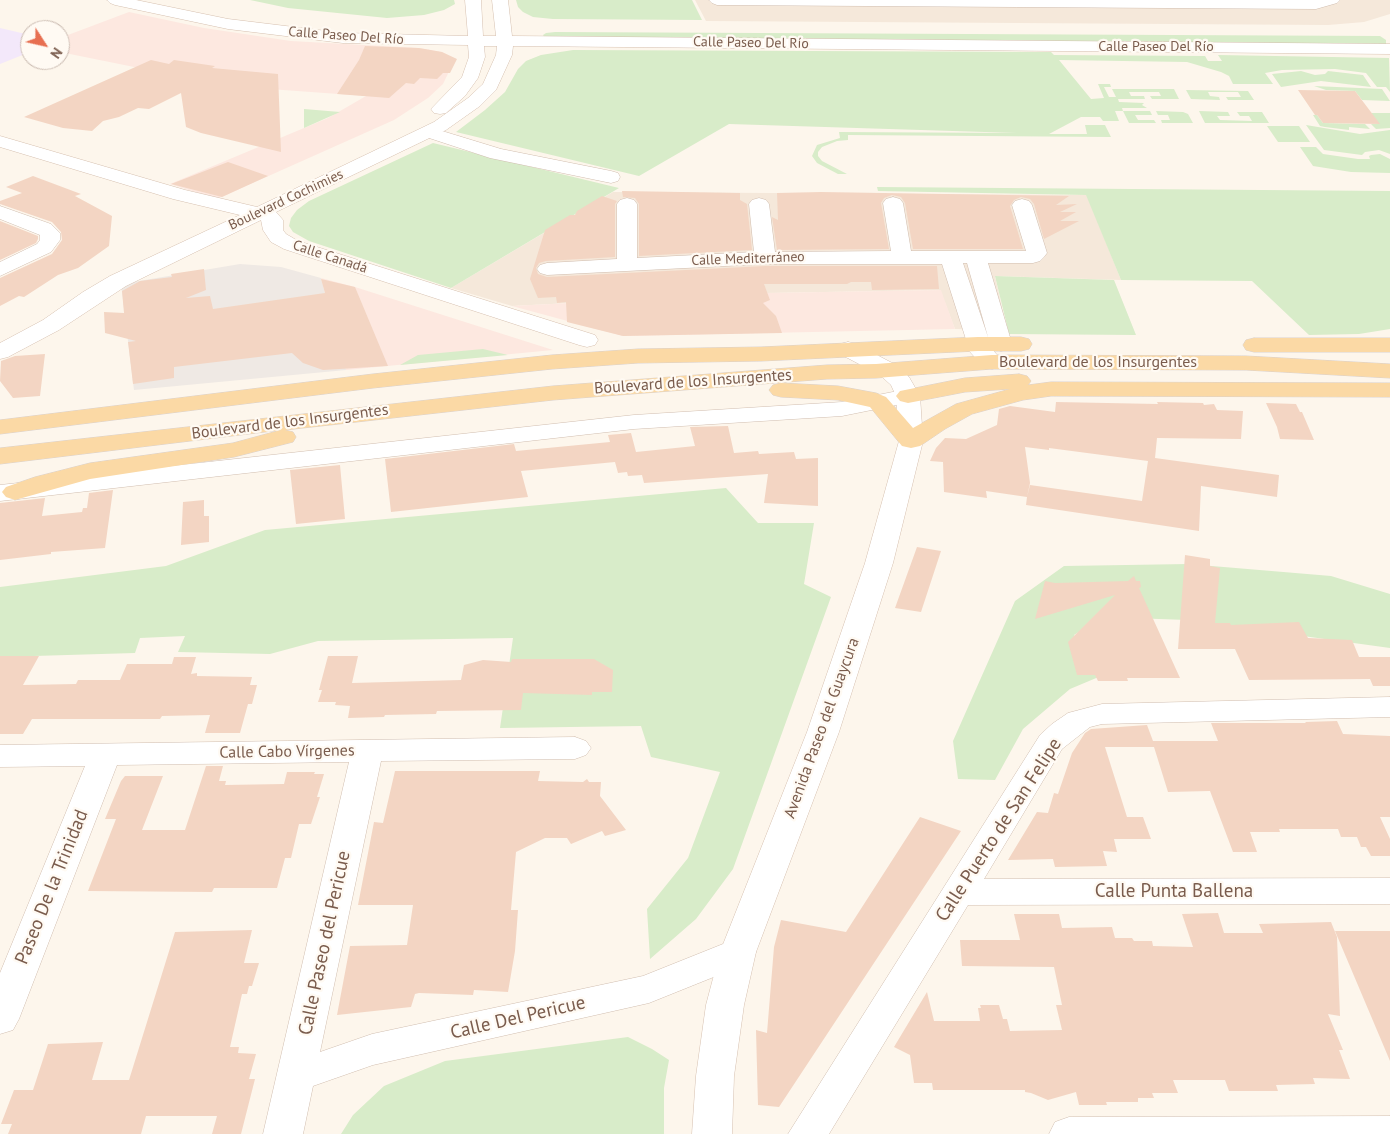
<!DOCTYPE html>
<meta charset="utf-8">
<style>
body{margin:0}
#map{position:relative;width:1390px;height:1134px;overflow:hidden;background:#fdf6ec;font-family:"PT Sans",sans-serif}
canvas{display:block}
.north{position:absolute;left:20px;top:20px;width:50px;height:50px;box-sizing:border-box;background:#fffaf3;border:1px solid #cabbb1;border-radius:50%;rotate:125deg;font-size:14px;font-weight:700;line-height:20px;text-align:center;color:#7a5c4d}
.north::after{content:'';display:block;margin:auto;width:18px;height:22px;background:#e76f51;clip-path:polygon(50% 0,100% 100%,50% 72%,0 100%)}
</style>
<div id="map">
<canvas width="1390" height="1134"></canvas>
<div class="north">N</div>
</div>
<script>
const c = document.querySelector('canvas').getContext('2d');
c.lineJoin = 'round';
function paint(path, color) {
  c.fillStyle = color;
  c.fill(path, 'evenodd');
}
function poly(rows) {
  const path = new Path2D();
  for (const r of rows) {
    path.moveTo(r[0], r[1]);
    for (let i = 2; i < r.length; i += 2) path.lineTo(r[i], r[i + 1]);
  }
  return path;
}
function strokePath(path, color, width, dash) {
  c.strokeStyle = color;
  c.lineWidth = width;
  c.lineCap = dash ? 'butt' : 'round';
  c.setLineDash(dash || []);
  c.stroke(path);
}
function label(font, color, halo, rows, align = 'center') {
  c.font = font + ' "PT Sans",sans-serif';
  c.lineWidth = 4.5;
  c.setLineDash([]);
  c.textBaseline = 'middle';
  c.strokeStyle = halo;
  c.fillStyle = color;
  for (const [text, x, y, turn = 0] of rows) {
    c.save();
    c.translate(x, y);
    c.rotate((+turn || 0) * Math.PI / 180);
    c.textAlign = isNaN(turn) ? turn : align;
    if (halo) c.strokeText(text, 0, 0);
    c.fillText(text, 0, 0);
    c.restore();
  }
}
const residential = poly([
 [695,0,1390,0,1390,14,1364,22,1328,25,706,21],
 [613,192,1087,195,1121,280,995,276,1007,330,955,329,940,290,767,293,512,306,451,288]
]);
const commercial = poly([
 [129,12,204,28,291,41,419,48,442,52,455,59,443,84,428,98,394,120,217,199,170,184,328,118,366,96,228,86,60,52,60,38],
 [321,278,355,287,553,350,346,370],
 [941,290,955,329,623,336,512,306,767,293]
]);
const industrial = poly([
 [240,264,281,267,321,278,346,370,134,390,121,284]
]);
const education = poly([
 [0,28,30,35,30,52,0,64]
]);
const green = poly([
 [250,0,454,0,455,4,444,10,424,15,387,18,288,8],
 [516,0,692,0,702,20,553,19,533,17,523,12,518,7],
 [555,32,1380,36,1386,40,1386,44,545,38,543,35,546,33],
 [573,50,1051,52,1054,55,1205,56,1208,61,1222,61,1218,55,1389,58,1390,92,1386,87,1377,87,1366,73,1335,69,1282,70,1265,73,1273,84,1233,84,1229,76,1221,72,1187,62,1059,60,1091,99,1104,98,1098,84,1110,84,1111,87,1104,87,1109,97,1116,97,1112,89,1174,89,1179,99,1152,99,1150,96,1161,96,1159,92,1129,92,1131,96,1144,96,1145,99,1118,99,1119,102,1144,103,1142,105,1147,108,1122,108,1123,111,1150,111,1152,115,1135,115,1138,120,1154,120,1156,123,1129,123,1123,111,1115,111,1119,121,1103,121,1100,117,1081,117,1049,134,1087,134,1085,125,1105,125,1111,137,848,135,848,140,837,141,822,147,818,152,818,156,822,161,847,174,838,174,817,163,812,156,817,145,840,138,839,132,1017,133,729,124,639,176,456,132,485,110,505,92,518,69,526,61,541,55],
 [1301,71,1315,75,1325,74,1328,71,1363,75,1371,87,1321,81,1281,87,1272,74],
 [1314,86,1382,89,1390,101,1362,100,1355,91,1326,90],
 [1186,90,1248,91,1254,100,1228,100,1226,97,1241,97,1238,92,1208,92,1210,96,1219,97,1220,100,1191,99],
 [304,109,340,112,304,128],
 [1156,111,1183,112,1188,114,1193,123,1162,123,1161,120,1170,120,1168,115,1158,115],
 [1199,111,1228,112,1230,116,1217,116,1220,120,1252,121,1249,116,1240,116,1237,112,1262,112,1269,123,1205,123],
 [1371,113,1390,113,1390,128,1376,129,1371,124,1379,124],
 [1313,115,1317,115,1323,123,1365,124,1370,129,1349,127,1349,130,1325,127,1320,126],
 [1306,125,1360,134,1390,130,1390,154,1379,150,1365,152,1362,155,1324,150],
 [1267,126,1299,126,1310,142,1278,142],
 [433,143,619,188,451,288,309,241,293,232,289,226,291,218,297,210,309,201],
 [1300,147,1316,147,1323,154,1358,159,1370,159,1369,156,1371,155,1380,154,1390,159,1390,173,1351,172,1313,166],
 [877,187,1390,191,1390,329,1359,334,1309,335,1252,281,1121,280,1086,195,878,191],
 [995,276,1114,280,1136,335,1009,334],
 [483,349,508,355,400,365,418,355],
 [726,488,758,523,814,523,804,584,831,597,733,869,696,919,650,959,647,909,688,858,720,772,651,757,641,726,500,728,513,638,318,641,270,654,178,652,185,636,140,638,135,653,0,657,0,587,166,566,265,530],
 [1188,564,1331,576,1390,594,1390,648,1187,620,1103,617,1074,635,1101,676,1070,689,1023,729,995,780,958,779,953,741,1015,601,1064,566],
 [628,1037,652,1049,669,1060,664,1088,664,1134,341,1134,353,1115,384,1086,445,1061]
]);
const building = poly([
 [365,46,419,48,442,52,457,59,450,73,443,73,437,79,420,78,414,84,406,83,389,98,337,94,359,60],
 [151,60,169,64,174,60,215,66,212,68,278,74,281,152,201,133,186,127,181,93,149,109,138,108,119,117,103,121,92,131,63,128,24,117],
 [1298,90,1355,91,1380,124,1323,123,1317,115,1315,115],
 [228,162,268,176,222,197,171,184],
 [33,176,81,194,75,196,112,216,109,246,78,268,58,275,24,297,19,296,0,306,0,278,52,254,62,240,61,232,52,222,0,204,0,201,22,193,6,187],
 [622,191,740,193,740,200,747,204,752,250,639,256,639,204,635,198,623,197],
 [821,192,1069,196,1056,205,1077,204,1060,212,1076,212,1060,221,1079,221,1044,239,1034,204,1030,199,1021,197,1014,200,1010,206,1023,249,913,249,905,203,901,197,892,195,884,198,881,203,889,249,777,250,772,217,778,220,777,193],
 [602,196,617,201,615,204,615,257,546,261,539,263,536,268,538,274,547,277,765,266,937,266,939,289,872,290,871,282,851,282,847,284,764,284,770,300,763,303,776,316,782,333,623,336,567,322,566,302,557,303,556,297,538,298,530,279,545,230,570,215,575,215,577,211],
 [0,221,38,236,38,239,36,243,0,260],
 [204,269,206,290,186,298,210,296,213,309,325,293,321,279,355,287,388,366,323,370,303,363,292,353,174,367,174,378,133,384,128,342,136,341,105,333,104,312,124,313,122,291,140,281,172,277,171,274],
 [45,354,40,396,13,398,0,381,1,361,15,356],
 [1056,402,1158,404,1157,402,1203,403,1204,405,1214,404,1217,410,1243,411,1241,439,1157,438,1155,458,1279,475,1277,497,1201,486,1199,531,1026,505,1027,497,986,491,987,498,944,492,943,462,930,461,936,448,945,438,966,439,997,425,999,409,1010,406,1055,412],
 [1025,447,1049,450,1049,448,1148,461,1142,501,1030,485,1027,497,1030,483],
 [1266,403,1296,404,1300,412,1302,412,1314,440,1280,439,1277,427],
 [728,426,734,453,758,451,759,454,794,452,796,459,818,458,818,506,764,503,768,474,644,483,642,475,628,476,627,472,618,473,615,462,521,471,528,497,391,512,385,459,514,444,516,451,610,442,608,435,631,433,636,452,695,446,690,427],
 [340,465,345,519,296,524,290,470],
 [113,490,105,548,51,552,51,554,0,560,0,503,45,498,42,516,82,512,83,508,87,508,89,493],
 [204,500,204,516,209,516,209,542,181,545,183,502],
 [917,547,941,551,921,612,895,608],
 [1185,555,1210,559,1210,566,1220,568,1215,623,1230,623,1231,625,1299,622,1308,638,1352,640,1359,657,1390,657,1390,686,1373,686,1370,679,1249,680,1235,649,1178,649],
 [1134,576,1136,581,1140,581,1141,587,1139,588,1180,678,1127,678,1128,681,1098,681,1095,675,1077,675,1068,642,1115,595,1035,619,1045,581,1055,583,1128,581],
 [0,656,39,656,23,685,76,684,78,680,120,680,127,664,172,664,174,657,196,657,191,674,197,673,197,676,252,677,250,685,257,685,252,704,248,704,240,733,205,733,210,715,162,716,160,719,32,719,23,734,0,734],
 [328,656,358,656,352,683,461,680,464,665,483,660,511,662,512,659,594,659,613,670,612,692,592,692,592,695,523,693,521,710,437,711,436,714,385,715,384,717,348,718,350,706,335,705,336,702,318,702,322,690,319,690],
 [1337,721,1343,734,1390,736,1390,817,1380,817,1390,839,1390,856,1371,856,1366,847,1361,847,1357,837,1341,837,1338,829,1279,829,1280,832,1250,832,1257,852,1233,852,1210,791,1168,792,1154,747,1105,747,1127,817,1143,817,1151,839,1114,839,1117,852,1103,851,1107,866,1055,867,1053,859,1008,860,1037,812,1048,813,1054,793,1058,794,1072,753,1085,733,1091,729,1147,725,1153,741,1218,741,1211,723,1306,723,1305,722],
 [206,766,223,766,219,781,226,781,225,785,284,784,287,772,315,772,314,774,324,774,317,797,320,797,311,824,299,824,291,858,285,858,277,888,214,888,212,892,88,891,116,819,105,819,121,781,125,776,163,776,142,830,185,830],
 [395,771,540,771,538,781,583,782,587,779,589,782,601,782,600,796,626,830,605,836,602,831,571,844,567,838,545,838,516,852,511,910,518,910,515,951,508,992,474,990,473,995,419,993,415,994,411,1007,337,1015,350,946,407,945,413,905,358,905,374,822,383,823],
 [920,817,961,831,779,1107,758,1105,756,1030,767,1033,774,947,781,920,846,932],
 [1218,913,1224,933,1263,933,1259,924,1331,922,1337,937,1340,1016,1328,1014,1343,1050,1339,1050,1350,1079,1313,1078,1315,1084,1276,1085,1278,1091,1229,1091,1225,1080,1173,1080,1178,1093,1152,1093,1154,1098,1138,1098,1138,1102,1106,1102,1107,1105,1079,1105,1076,1092,1048,1100,1031,1093,1025,1092,1025,1090,933,1090,932,1083,914,1083,910,1055,894,1047,927,992,934,1021,980,1021,978,1008,981,1008,980,1005,999,1005,1003,1019,1007,1019,1010,1031,1062,1030,1056,1005,1062,1005,1054,967,962,966,960,940,1020,940,1014,914,1059,914,1062,928,1112,927,1115,938,1132,938,1134,941,1152,941,1153,946,1193,947,1182,914],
 [252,930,244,963,259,963,252,986,249,986,247,994,242,994,230,1047,239,1047,238,1053,256,1054,249,1079,255,1079,241,1134,212,1134,217,1116,146,1116,141,1134,8,1134,12,1124,1,1124,14,1090,33,1090,48,1044,103,1042,92,1080,129,1080,175,932],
 [1335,931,1390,931,1390,1061]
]);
const street = poly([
 [709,0,1340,0,1337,3,1316,9,717,5,712,3,709,0],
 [429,127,501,149,611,171,618,173,620,177,618,181,611,183,490,158,423,136,420,132,423,128,429,127],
 [893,197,900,199,903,203,911,251,1026,251,1012,205,1015,201,1022,199,1029,201,1032,205,1047,253,1044,257,1040,261,1033,263,988,263,1012,344,1009,349,1001,351,993,349,990,344,967,263,963,263,992,349,1003,362,1000,367,992,369,984,367,970,352,942,264,765,264,547,275,540,273,537,269,540,265,547,263,617,259,617,204,620,200,627,198,634,200,637,204,637,258,754,252,749,204,752,200,759,198,766,200,769,204,775,252,891,251,883,203,886,199,893,197],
 [0,206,51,224,60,233,60,240,51,252,0,276,0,262,37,244,40,240,40,235,0,219,0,206],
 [908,389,916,391,920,396,916,401,842,416,634,429,0,501,0,485,634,415,842,402,908,389],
 [1390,697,1390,717,1102,724,1090,727,1062,749,984,879,1390,878,1390,904,968,905,829,1134,788,1134,1040,735,1052,724,1068,713,1102,704,1390,697],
 [575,737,586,741,591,748,586,755,575,759,381,761,320,1052,372,1034,643,976,738,938,751,942,756,952,751,962,649,1003,373,1065,313,1086,303,1134,263,1134,349,762,117,765,19,1019,13,1030,0,1034,0,973,85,766,0,767,0,745,575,737],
 [1390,1116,1390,1134,1049,1134,1055,1122,1069,1117,1390,1116]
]);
const secondary = poly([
 [107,0,136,0,228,19,343,33,468,36,465,0,481,0,483,36,496,36,492,0,508,0,512,36,1390,44,1390,54,513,46,512,55,496,90,480,106,446,130,276,212,283,220,283,230,286,234,298,241,595,335,598,340,595,345,587,347,579,345,284,249,271,242,263,230,261,220,126,286,59,330,8,357,0,359,0,343,43,320,83,292,110,276,240,215,173,199,0,147,0,136,185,190,257,207,434,122,468,98,483,84,496,55,497,46,484,46,485,57,478,78,465,96,446,113,440,114,434,113,431,109,462,77,469,57,468,45,343,43,228,29,115,5,110,3,107,0],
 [848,342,856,344,896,365,909,377,920,396,923,441,893,563,839,732,756,952,744,1005,734,1076,732,1134,692,1134,696,1076,706,1005,720,952,807,732,865,563,899,441,896,396,891,385,880,375,840,354,837,349,840,344,848,342]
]);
const primary = poly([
 [978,337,1021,337,1029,339,1032,344,1029,349,1021,351,978,351,761,361,638,363,552,369,373,388,0,434,0,420,373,374,552,355,638,349,761,347,978,337],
 [1254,338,1390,338,1390,352,1254,352,1246,350,1243,345,1246,340,1254,338],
 [992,355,1246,356,1390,364,1390,378,1246,370,992,369,876,378,827,379,553,400,285,430,293,432,296,437,293,442,234,457,90,479,15,500,6,497,2,492,6,487,35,477,90,463,233,443,281,430,0,464,0,448,553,386,827,365,876,364,992,355],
 [1019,374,1027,376,1031,381,1028,385,1051,382,1390,383,1390,397,1051,396,1023,400,972,414,945,429,920,446,911,448,902,446,870,407,838,400,781,397,773,395,769,390,773,385,781,383,838,386,876,393,886,397,913,428,956,404,1010,389,965,392,908,403,900,401,896,396,900,391,965,378,1019,374]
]);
const farStreetnames = [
 ["Calle Paseo Del Río",346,36,4],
 ["Calle Paseo Del Río",751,43,1],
 ["Calle Paseo Del Río",1156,47],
 ["Boulevard Cochimies",286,200,-25],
 ["Calle Canadá",330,257,18],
 ["Calle Mediterráneo",748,259,-2]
];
const streetNames = [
 ["Boulevard de los Insurgentes",1098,362],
 ["Boulevard de los Insurgentes",693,382,-4],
 ["Boulevard de los Insurgentes",290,422,-7],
 ["Avenida Paseo del Guaycura",822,728,-70],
 ["Calle Cabo Vírgenes",287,752,-1]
];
const nearStreetnames = [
 ["Calle Puerto de San Felipe",999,830,-57],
 ["Paseo De la Trinidad",52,887,-68],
 ["Calle Punta Ballena",1174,892],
 ["Calle Paseo del Pericue",325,943,-78],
 ["Calle Del Pericue",518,1018,-13]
];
paint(residential, '#f5e8da');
paint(commercial, '#fde8e0');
paint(industrial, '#efe9e4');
paint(education, '#f3e8fa');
paint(green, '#d8ecc9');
paint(building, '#f3d5c3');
strokePath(street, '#d1beb0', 1);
strokePath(secondary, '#d6c0b0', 1);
strokePath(primary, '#dad1cd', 1);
paint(street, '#fff');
paint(secondary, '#fff');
paint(primary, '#fbd9a5');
label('14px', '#7a5c4d', '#fffaf3', farStreetnames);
label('16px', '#7a5c4d', '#fffaf3', streetNames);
label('19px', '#7a5c4d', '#fffaf3', nearStreetnames);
</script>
